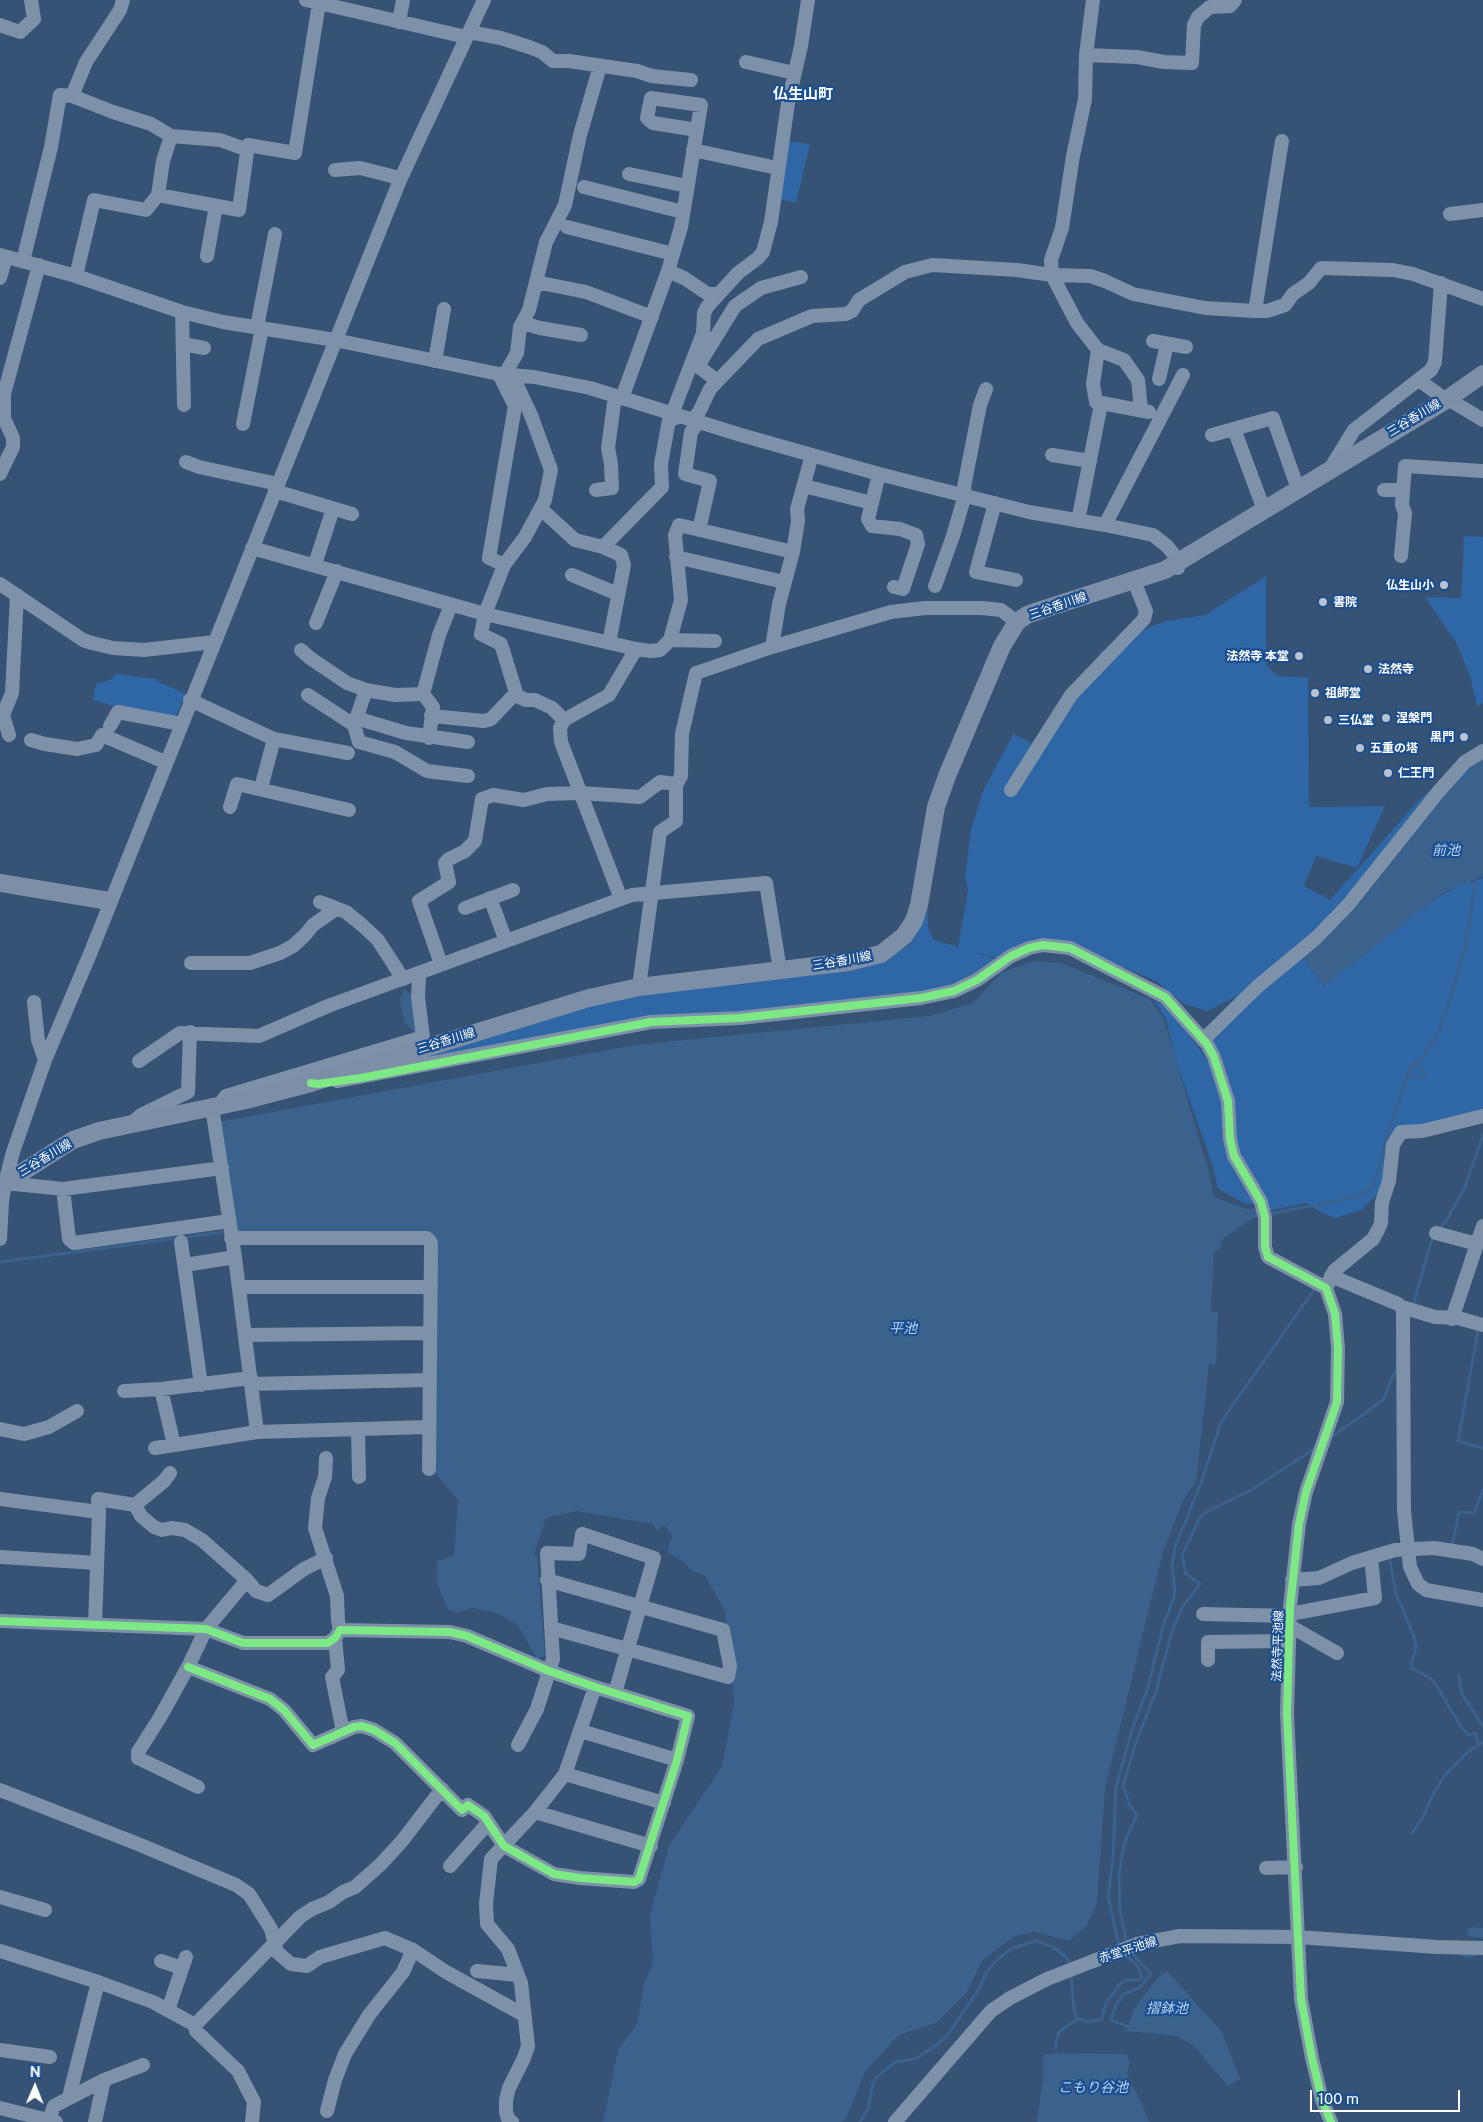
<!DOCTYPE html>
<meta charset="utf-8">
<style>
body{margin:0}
#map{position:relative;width:1483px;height:2122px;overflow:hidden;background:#365274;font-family:"Public Sans",sans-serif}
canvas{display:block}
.north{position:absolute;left:10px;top:2062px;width:50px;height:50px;-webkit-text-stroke:4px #1b4f8f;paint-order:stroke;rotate:1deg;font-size:14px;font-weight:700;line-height:20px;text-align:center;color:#fff}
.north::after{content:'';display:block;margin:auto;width:18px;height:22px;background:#fff;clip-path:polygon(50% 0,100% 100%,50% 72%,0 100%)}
.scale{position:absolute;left:1310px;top:2090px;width:150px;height:22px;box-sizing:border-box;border:2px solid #fff;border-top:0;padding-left:6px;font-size:15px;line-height:18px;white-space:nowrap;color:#fff;-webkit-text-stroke:4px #1b4f8f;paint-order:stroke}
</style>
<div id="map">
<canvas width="1483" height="2122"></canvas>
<div class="north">N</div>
<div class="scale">100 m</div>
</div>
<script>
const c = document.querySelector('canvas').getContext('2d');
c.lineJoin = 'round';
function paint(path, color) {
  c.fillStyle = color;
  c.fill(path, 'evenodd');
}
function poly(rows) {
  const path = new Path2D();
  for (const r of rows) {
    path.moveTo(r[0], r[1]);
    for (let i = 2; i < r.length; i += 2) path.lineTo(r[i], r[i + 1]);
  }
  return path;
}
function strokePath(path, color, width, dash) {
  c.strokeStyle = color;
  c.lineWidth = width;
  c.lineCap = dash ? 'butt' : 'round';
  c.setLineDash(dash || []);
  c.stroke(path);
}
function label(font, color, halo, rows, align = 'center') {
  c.font = font + ' "Public Sans","Noto Sans JP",sans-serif';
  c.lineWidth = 4.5;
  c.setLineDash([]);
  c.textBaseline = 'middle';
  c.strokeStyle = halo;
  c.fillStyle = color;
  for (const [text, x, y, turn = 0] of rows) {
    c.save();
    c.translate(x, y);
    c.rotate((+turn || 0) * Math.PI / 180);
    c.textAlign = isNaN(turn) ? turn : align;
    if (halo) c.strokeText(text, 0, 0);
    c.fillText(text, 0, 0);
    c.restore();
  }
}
const green = poly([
 [787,141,810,144,796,203,778,199],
 [1464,536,1483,537,1483,703,1477,706,1470,676,1457,644,1425,597,1461,598],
 [1266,576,1266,665,1278,676,1308,677,1309,807,1385,806,1357,868,1316,856,1304,886,1330,900,1419,800,1463,760,1483,752,1448,813,1471,882,1476,882,1483,877,1483,1115,1399,1141,1385,1187,1361,1210,1335,1218,1322,1213,1307,1203,1266,1211,1238,1156,1205,1030,1238,996,1207,1011,1184,1004,1156,981,1094,955,1056,943,1002,959,975,952,1001,961,954,990,657,1020,364,1072,599,1000,884,961,909,945,928,910,928,928,934,940,958,947,968,890,965,877,971,830,983,791,1013,734,1041,748,1101,652,1130,634,1167,621,1205,615],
 [1445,868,1453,889,1444,893,1410,918,1324,986,1306,962],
 [115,674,157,679,159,682,186,694,175,718,149,713,142,709,127,710,93,700,96,684,112,679],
 [1154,1000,1171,1009,1215,1071,1224,1095,1230,1152,1236,1174,1252,1188,1257,1204,1246,1204,1218,1189,1213,1167,1176,1061,1166,1019]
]);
const water = poly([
 [1483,754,1483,876,1444,892,1324,986,1303,957,1351,909,1438,804,1449,787,1466,776,1471,759],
 [1033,961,1061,963,1150,999,1163,1017,1208,1168,1214,1197,1247,1209,1259,1209,1259,1217,1253,1218,1221,1240,1221,1248,1214,1252,1211,1311,1218,1312,1216,1364,1209,1364,1196,1481,1183,1501,1163,1552,1105,1789,1097,1904,1086,1926,1069,1941,1035,1932,1014,1936,982,1961,967,1992,936,2023,899,2035,865,2072,847,2116,843,2122,603,2122,618,2050,637,2024,644,1985,653,1963,650,1915,669,1846,722,1766,734,1703,725,1611,705,1576,691,1570,684,1562,667,1552,672,1535,664,1525,656,1531,653,1524,577,1511,546,1518,534,1554,537,1556,545,1656,537,1659,518,1625,497,1613,473,1608,457,1613,448,1609,437,1584,437,1561,454,1556,458,1500,432,1469,434,1235,234,1233,218,1122,635,1045,929,1016,973,1003,1002,972],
 [404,989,412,995,419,1028,415,1032,405,1024,400,1000],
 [1167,1971,1222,2032,1240,2079,1228,2086,1193,2045,1176,2036,1126,2031,1134,2009,1159,1976],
 [1055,2053,1126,2054,1130,2062,1127,2074,1143,2106,1149,2122,1037,2122,1043,2077,1043,2055]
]);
const stream = poly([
 [1410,1070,1411,1075,1417,1079,1423,1077,1425,1073,1421,1067,1416,1066,1411,1068],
 [1269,1214,1357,1197,1369,1190,1375,1182,1389,1130,1410,1068,1414,1063,1424,1057,1439,1032,1451,996,1465,949,1476,880],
 [1439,1229,1446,1221,1464,1189,1483,1135],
 [0,1262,224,1232],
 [1413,1306,1433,1235],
 [1475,1329,1478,1331,1458,1441,1483,1448],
 [1329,1439,1383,1400,1398,1364],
 [1452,1546,1459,1512,1474,1513,1483,1490],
 [1389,1555,1396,1594,1415,1639,1416,1648,1411,1665,1412,1668,1430,1678,1437,1686,1461,1727,1468,1735,1476,1733,1478,1745],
 [1459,1676,1462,1694,1483,1726],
 [1412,1833,1423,1817,1434,1792,1446,1774,1468,1752,1483,1742],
 [1127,1944,1120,1910,1119,1875,1124,1844,1137,1815,1130,1806,1123,1786,1135,1745,1156,1691,1172,1631,1183,1606,1200,1584,1186,1574,1182,1555,1200,1518,1206,1512,1251,1490,1316,1448],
 [1119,1946,1108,1896,1113,1858,1116,1787,1132,1730,1147,1690,1163,1626,1175,1594,1172,1566,1175,1547,1201,1483,1221,1422,1316,1287],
 [1460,1953,1466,1957,1477,1954],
 [1071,1974,1074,2010,1077,2018,1088,2022,1102,2019,1106,2003,1121,1983,1126,1980,1139,1980,1142,1977,1138,1966,1124,1954],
 [1130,2027,1111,2020,1116,2005,1124,1994,1139,1988,1151,1974,1131,1952],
 [1056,2049,1056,2041,1060,2031,1078,2019],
 [860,2122,868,2109,873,2083,877,2077,895,2062,915,2059,938,2044,947,2036,979,1989,987,1971,999,1958,1013,1948,1036,1941,1053,1947,1067,1958,1070,1965]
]);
const canal = poly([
 [1472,1932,1483,1933]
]);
const minor = poly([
 [306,0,466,37],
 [1093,0,1086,55,1085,99,1073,156,1062,228,1051,260,1052,275,1077,323,1098,350,1124,360,1138,380,1141,409],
 [399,22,403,0],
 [0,25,20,32,34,19,31,0],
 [469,32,501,38,529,47,542,52,553,61,569,61,637,71,652,76,691,80],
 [1086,55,1137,57,1164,62,1192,63,1194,25,1198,17,1210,7,1230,6,1235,0],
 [746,62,794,73],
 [72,96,113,112,151,124,171,136,220,140,248,150],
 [693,150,777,168],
 [335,170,360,168,392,176,400,180],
 [629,174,687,186],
 [584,187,683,212],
 [158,195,163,161,171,136],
 [1450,214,1483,210],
 [567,227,673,254],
 [0,255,76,276,182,312,223,322,335,340,499,374,534,377,590,388,741,435,879,474,1029,512,1105,525,1153,535,1167,546,1179,561,1178,568],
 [207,256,216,206],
 [23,261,51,147,60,95,72,96,86,62,120,10,123,0],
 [668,271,684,278,708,294,718,294],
 [76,276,94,200,146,210,158,195,239,210,248,145,295,153,319,3],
 [0,278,6,257],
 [541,283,586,292,652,317],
 [1255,311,1282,141],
 [182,312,184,405],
 [523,323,540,328,581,335],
 [257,327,275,234],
 [1153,341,1186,347],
 [183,344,204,348],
 [1098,350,1093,384,1096,402,1149,412],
 [435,361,444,309],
 [499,374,515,406,489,558,504,565],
 [505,374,517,353,520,327,529,310,546,242,565,205,580,135,600,66],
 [512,375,531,415,551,470,545,500,525,537,504,565,485,614,481,634,501,644,517,696,526,700,535,700,552,708,564,720],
 [1159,379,1167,344],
 [1419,380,1446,400,1453,402,1483,420],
 [717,381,698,366,735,306,761,288,801,277],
 [622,398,668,271,681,227,701,105,651,98,647,118,653,123,697,130],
 [672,414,703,333,704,313,707,307,738,273,758,258,763,252,771,222,788,103,801,46,808,0],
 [693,420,699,412,710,389,758,339,812,316,846,314,852,311,859,300,905,272,932,265,1017,270,1052,275,1090,276,1105,281,1133,294,1205,308,1255,311,1267,311,1285,305,1293,294,1309,283,1321,268,1393,270,1413,274,1483,299],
 [699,422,691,432,685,474,710,481,699,530],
 [243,424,262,328],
 [1234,429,1264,510],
 [1212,435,1273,418,1298,489],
 [1052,455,1090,461],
 [186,462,199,467,278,484],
 [1330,469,1354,430,1431,370,1435,362,1441,283],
 [0,474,13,447,13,438,4,418,4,394,39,265],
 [879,474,868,519,872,526,900,529,916,535,918,544,903,589,894,587],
 [804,486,872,503],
 [596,490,612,488,611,464,608,448,615,396],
 [1384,490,1403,490],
 [275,491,352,514],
 [995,503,976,572,1016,580],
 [541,509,575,540,603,547,621,555,624,565,609,643],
 [1078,521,1101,404],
 [1105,525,1183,375],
 [603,547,662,487,661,464,669,420,681,416],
 [252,548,485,614,636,649,651,651,660,650,670,640,681,600,675,535,679,525,793,552],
 [1401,556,1405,513,1402,505,1405,466,1483,471],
 [676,557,784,582],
 [315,564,333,509],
 [572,575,618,594],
 [0,584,83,640,92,643,113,648,144,650,214,642],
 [935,586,953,536,965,495,964,487,980,405,986,389],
 [316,623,337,571],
 [670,640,715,641],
 [772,647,779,604,793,552,798,521,797,509,812,455],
 [301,650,310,658,347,683,366,690,395,695,423,694],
 [308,695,354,725,359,742,395,752,427,771,468,776],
 [190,700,274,739,348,753],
 [431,716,484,721,491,719,511,698],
 [356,718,406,733,468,742],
 [354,725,366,690],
 [110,726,118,712,181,724],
 [9,735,3,715,12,693,17,595],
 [429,738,433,707,423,694,439,635,451,605],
 [31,740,45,744,77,749,96,745,102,735,165,762],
 [676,785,681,776,682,734,696,673,772,647,891,612,925,608,982,608,1001,610,1017,622],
 [261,788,274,739],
 [1011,790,1071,695,1144,619,1146,611,1134,581],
 [230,807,237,784,349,810],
 [490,898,506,941],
 [621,899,561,742,560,728,564,720,609,695,636,649],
 [320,902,346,912,362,925,378,940,403,979],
 [465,908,513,890],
 [191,963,250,963,280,953,293,946,305,935,313,925,336,909],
 [441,964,419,901,449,882,445,863,449,859,465,851,475,841,482,799,493,795,524,800,547,794,581,793,640,797,660,782,669,783,676,785,676,821,660,832,639,987],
 [34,1002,38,1040,45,1060],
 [1203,1040,1257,987,1316,938,1348,905,1439,791,1465,762,1483,751],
 [139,1061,180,1033,259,1036,328,1006,632,895,766,883,780,970],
 [337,1081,651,1022,740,1018,921,998,954,991,977,980,1011,956,1029,948,1043,945,1070,948,1165,997,1207,1044,1214,1057,1228,1101,1230,1139,1234,1156,1261,1202,1265,1218,1265,1247,1268,1257,1326,1288,1335,1314,1338,1348,1337,1402,1306,1492,1299,1524,1290,1607,1287,1714,1301,1999,1312,2058,1322,2100,1331,2122],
 [218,1106,226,1096,423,1037,418,997,419,980,417,974],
 [212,1107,235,1257,257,1432],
 [133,1122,141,1115,188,1092,190,1032],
 [5,1183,63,1189,222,1168],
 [63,1189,69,1239,74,1243,229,1221],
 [1436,1233,1477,1244],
 [231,1238,427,1238,431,1243,429,1469],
 [0,1239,2,1202,5,1183,13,1152,45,1060,90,954,400,180,484,0],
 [181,1242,201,1385],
 [185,1265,235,1257],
 [1331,1276,1398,1304,1402,1307,1435,1317,1458,1318,1483,1325],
 [239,1287,431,1287],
 [1326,1288,1334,1271,1373,1239,1378,1230,1381,1223,1382,1202,1389,1181,1393,1145,1401,1132,1422,1131,1483,1116],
 [1402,1307,1403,1314,1404,1511,1410,1567,1418,1584,1426,1590,1483,1600],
 [1452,1319,1483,1226],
 [245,1335,430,1333],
 [251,1384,430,1380],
 [161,1389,174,1445],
 [124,1391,161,1389,251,1378],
 [0,1429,24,1434,49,1427,77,1411],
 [358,1429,359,1477],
 [155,1448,257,1432,429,1427],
 [326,1458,325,1477,318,1498,315,1528,337,1596,338,1621,340,1630],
 [0,1499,99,1512,95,1625],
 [135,1505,141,1516,154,1527,162,1530,171,1528,185,1530,202,1540,247,1580,256,1591,268,1595,304,1569,326,1558],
 [99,1512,98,1499,135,1505,164,1481,170,1473],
 [0,1557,97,1563],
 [547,1580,723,1630,730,1666,728,1677,551,1628],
 [1292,1580,1319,1578,1352,1563,1395,1550,1434,1548,1473,1554,1483,1559],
 [1203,1614,1290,1616],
 [1290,1614,1375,1598,1371,1557],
 [0,1621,206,1629,243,1643,328,1643,335,1638,340,1630,450,1632,467,1636,549,1671,595,1687,688,1716,677,1760,639,1879,634,1882,580,1878,554,1874,504,1846,484,1816,468,1805,462,1810,395,1743,374,1730,362,1726,354,1727,313,1745,284,1710,270,1699,188,1667],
 [1290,1626,1337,1653],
 [335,1638,338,1670,332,1677,343,1732],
 [1208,1660,1208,1642,1289,1641],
 [581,1731,677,1760],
 [518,1745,537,1709,553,1659,547,1553,579,1554,582,1534,654,1558,615,1693],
 [565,1774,664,1803],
 [198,1787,138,1758,138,1752,159,1719,188,1667,206,1629,247,1580],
 [0,1790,138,1844,236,1885,249,1894,271,1929,277,1952,291,1964,307,1966,320,1957,385,1938,413,1950,446,1972,524,2015],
 [535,1812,651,1846],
 [450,1866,488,1823],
 [1266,1868,1296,1867],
 [0,1897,45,1910],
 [0,1951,98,1982,153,2002,195,2025,196,2031,238,2071,254,2102,252,2122],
 [161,1961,182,1968],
 [477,1971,518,1975],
 [168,2010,186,1957],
 [195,2025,300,1917,312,1909,329,1902,343,1892,355,1887,381,1864,402,1841,442,1789],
 [0,2050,50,2057],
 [69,2097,98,1982],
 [0,2108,56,2122],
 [327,2111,335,2080,345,2054,369,2015,403,1972,413,1950],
 [49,2120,54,2106,104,2080,143,2065],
 [95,2122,104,2080],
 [512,2122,508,2119,506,2112,506,2100,509,2088,524,2058,528,2046,521,1983,508,1949,487,1924,486,1904,491,1859,535,1812,565,1774,595,1687],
 [895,2122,991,2011,1010,1998,1047,1979,1137,1944,1180,1936,1298,1937,1437,1947,1483,1948]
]);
const major = poly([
 [0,883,109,901],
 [0,1183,5,1183,73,1140,99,1131,246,1100,311,1083,589,998,639,987,848,962,881,954,904,936,914,921,919,905,936,807,947,776,1002,646,1017,622,1027,615,1038,611,1165,570,1446,400,1483,374]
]);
const cycleway = poly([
 [311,1083,318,1084,361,1078,651,1022,740,1018,921,998,954,991,977,980,1011,956,1029,948,1043,945,1070,948,1165,997,1207,1044,1214,1057,1228,1101,1230,1139,1234,1156,1261,1202,1265,1218,1265,1247,1268,1257,1326,1288,1335,1314,1338,1348,1337,1402,1306,1492,1299,1524,1290,1607,1287,1714,1301,1999,1312,2058,1322,2100,1331,2122],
 [0,1621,206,1629,243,1643,328,1643,335,1638,340,1630,450,1632,467,1636,549,1671,595,1687,688,1716,677,1760,639,1879,634,1882,580,1878,554,1874,504,1846,484,1816,468,1805,462,1810,395,1743,374,1730,362,1726,354,1727,313,1745,284,1710,270,1699,188,1667]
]);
const markers = [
 [1444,585,5,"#b9c2ce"],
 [1323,602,5,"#b9c2ce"],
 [1299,656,5,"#b9c2ce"],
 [1368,669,5,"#b9c2ce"],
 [1315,693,5,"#b9c2ce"],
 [1386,718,5,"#b9c2ce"],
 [1328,720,5,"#b9c2ce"],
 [1464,737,5,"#b9c2ce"],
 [1360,748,5,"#b9c2ce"],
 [1388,773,5,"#b9c2ce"]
];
const streetNames = [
 ["三谷香川線",1414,418,-31],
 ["三谷香川線",1058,606,-19],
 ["三谷香川線",842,961,-10],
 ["三谷香川線",446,1041,-17],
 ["三谷香川線",45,1158,-31],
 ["法然寺平池線",1278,1646,-88],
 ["赤堂平池線",1128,1950,-18]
];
const poiNames = [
 ["仏生山小",1434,585,"right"],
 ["書院",1333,602],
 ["法然寺 本堂",1289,656,"right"],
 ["法然寺",1378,669],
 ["祖師堂",1325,693],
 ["涅槃門",1396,718],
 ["三仏堂",1338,720],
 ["黒門",1454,737,"right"],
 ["五重の塔",1370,748],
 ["仁王門",1398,773]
];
const waterNames = [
 ["前池",1446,851],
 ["平池",903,1329],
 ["摺鉢池",1167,2009],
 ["こもり谷池",1093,2088]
];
const quarterNames = [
 ["仏生山町",803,94]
];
paint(green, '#2f66a5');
paint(water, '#3b618d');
strokePath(stream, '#3b618d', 3);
strokePath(canal, '#3b618d', 10);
strokePath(minor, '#7d92a8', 14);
strokePath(major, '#7d8ea7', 18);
strokePath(cycleway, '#7ce984', 8);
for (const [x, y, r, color] of markers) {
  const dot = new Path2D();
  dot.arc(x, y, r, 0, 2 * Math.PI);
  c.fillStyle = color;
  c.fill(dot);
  strokePath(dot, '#1b4f8f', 2);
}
label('12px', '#fff', '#1b4f8f', streetNames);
label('bold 12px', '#fff', '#1b4f8f', poiNames, 'left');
label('italic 14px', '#b5d3f5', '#1b4f8f', waterNames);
label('bold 15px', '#fff', '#1b4f8f', quarterNames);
</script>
